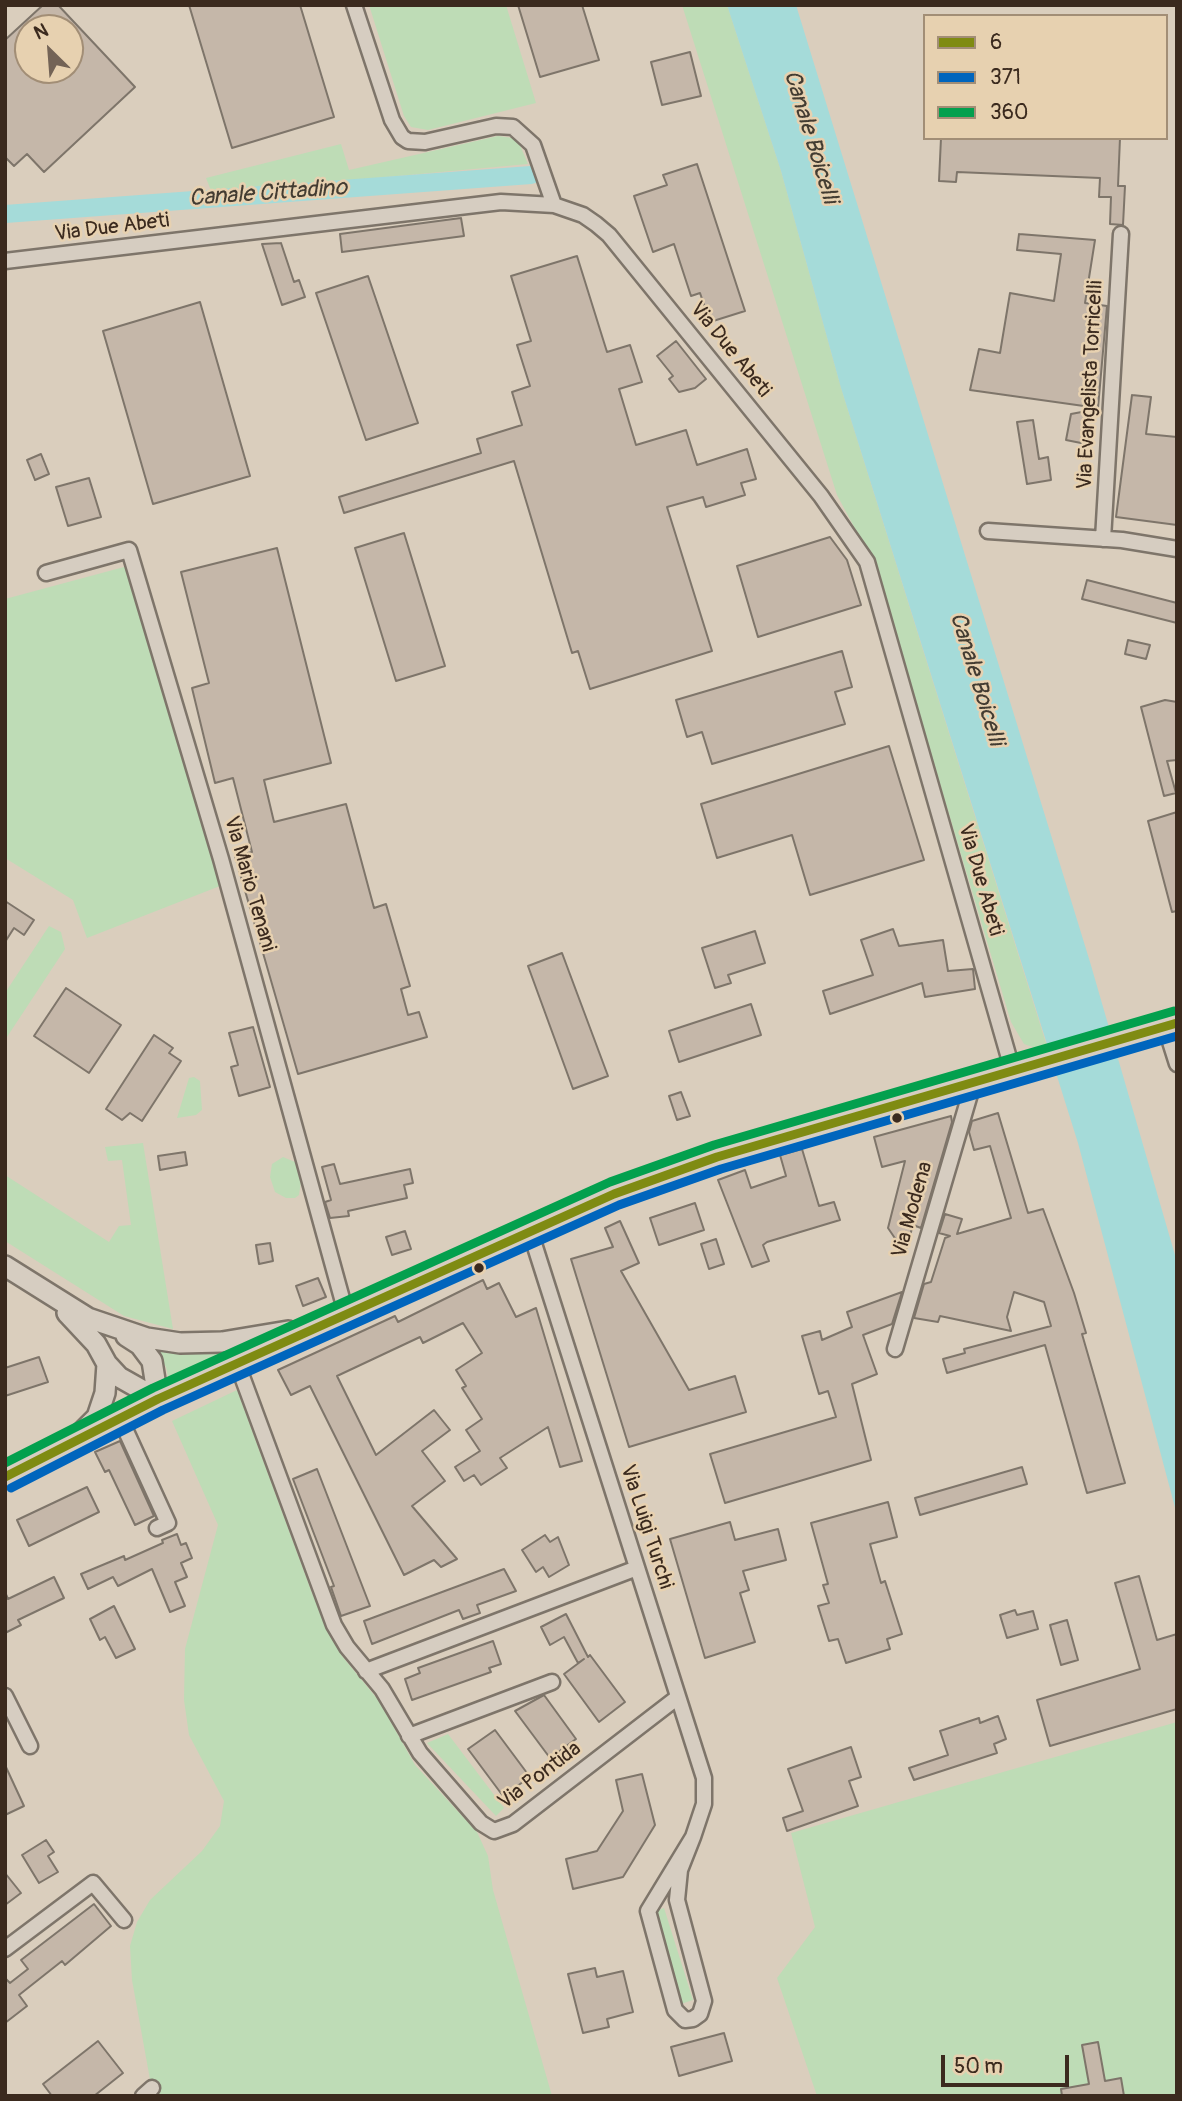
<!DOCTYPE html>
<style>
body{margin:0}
#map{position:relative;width:1182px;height:2101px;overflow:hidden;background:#dacebd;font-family:Pangolin,sans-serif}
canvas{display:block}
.frame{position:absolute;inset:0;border:7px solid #3b2a1e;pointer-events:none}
.legend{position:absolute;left:923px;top:14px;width:245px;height:126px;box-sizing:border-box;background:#e7d1b0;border:2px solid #a28e76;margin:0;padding:9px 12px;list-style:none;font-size:21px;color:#3b2a1e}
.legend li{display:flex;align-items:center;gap:14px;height:35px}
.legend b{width:35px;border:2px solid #a28e76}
.north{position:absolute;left:14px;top:14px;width:70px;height:70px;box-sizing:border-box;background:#e7d1b0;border:2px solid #a28e76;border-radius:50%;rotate:335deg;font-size:19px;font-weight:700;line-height:28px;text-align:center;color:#3b2a1e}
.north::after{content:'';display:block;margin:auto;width:24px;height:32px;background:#736356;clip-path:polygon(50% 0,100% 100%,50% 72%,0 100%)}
.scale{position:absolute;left:941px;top:2055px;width:128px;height:32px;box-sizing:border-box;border:4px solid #3b2a1e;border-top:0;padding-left:9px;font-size:21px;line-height:24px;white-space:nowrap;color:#3b2a1e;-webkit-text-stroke:5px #e7d1b0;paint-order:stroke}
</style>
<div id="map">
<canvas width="1182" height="2101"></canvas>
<div class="frame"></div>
<ul class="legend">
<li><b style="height:9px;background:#7f8b12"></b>6</li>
<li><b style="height:9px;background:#0065bd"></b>371</li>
<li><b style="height:9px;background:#03a04e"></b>360</li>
</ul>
<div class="north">N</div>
<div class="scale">50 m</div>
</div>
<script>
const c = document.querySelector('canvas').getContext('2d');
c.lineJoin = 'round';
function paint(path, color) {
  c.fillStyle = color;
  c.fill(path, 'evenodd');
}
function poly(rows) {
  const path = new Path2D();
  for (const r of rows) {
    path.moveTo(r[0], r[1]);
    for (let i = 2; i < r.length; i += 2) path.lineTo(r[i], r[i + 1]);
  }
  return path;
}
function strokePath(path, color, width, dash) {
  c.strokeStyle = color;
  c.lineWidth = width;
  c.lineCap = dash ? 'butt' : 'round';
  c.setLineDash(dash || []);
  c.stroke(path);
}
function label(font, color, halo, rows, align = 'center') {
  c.font = font + ' Pangolin,sans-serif';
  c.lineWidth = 5;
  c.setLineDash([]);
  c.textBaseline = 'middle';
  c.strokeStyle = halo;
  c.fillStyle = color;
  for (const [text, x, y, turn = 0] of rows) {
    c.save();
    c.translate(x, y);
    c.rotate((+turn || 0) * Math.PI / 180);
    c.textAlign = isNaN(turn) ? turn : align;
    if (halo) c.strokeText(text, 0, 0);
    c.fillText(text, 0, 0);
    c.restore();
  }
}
const green = poly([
 [369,5,506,5,536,103,428,130,411,127,404,116],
 [682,5,727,5,781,171,841,388,1049,1053,1024,1044,1011,1022,875,566,837,495],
 [498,136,513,138,519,143,528,164,212,193,206,178,341,144,349,170],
 [124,567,133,580,220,886,87,938,73,900,5,858,5,599],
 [49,926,61,932,65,949,5,1040,5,993],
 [194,1077,200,1081,202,1110,196,1115,177,1118,189,1078],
 [143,1143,173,1329,124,1316,5,1241,5,1175,109,1242,119,1226,131,1225,122,1160,108,1161,105,1147],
 [283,1157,295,1162,301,1181,299,1195,295,1198,286,1198,275,1192,270,1177,272,1164],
 [244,1345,169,1381,166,1367,151,1346],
 [237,1390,312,1593,342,1656,379,1701,415,1765,477,1832,488,1856,493,1890,552,2096,153,2096,132,1980,130,1946,137,1922,150,1900,202,1851,220,1826,224,1801,189,1735,184,1700,185,1649,218,1525,172,1421],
 [1177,1722,1177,2096,817,2096,777,1978,815,1927,791,1833],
 [448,1734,504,1808,496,1816,427,1743],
 [664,1908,693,2000,681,2004,652,1912]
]);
const water = poly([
 [727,5,796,5,1090,962,1177,1262,1177,1515,1078,1143,841,388,781,171]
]);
const canal = poly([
 [5,214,531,175]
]);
const building = poly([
 [43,5,58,5,135,87,44,172,27,154,14,166,5,157,5,40,43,5],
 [28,28,70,28,70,70,28,70,28,28],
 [189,5,300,5,334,117,232,148,189,5],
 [518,5,582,5,599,60,540,77,518,5],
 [690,52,701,96,662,105,651,62,690,52],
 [941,138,1120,138,1118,186,1125,186,1123,225,1110,224,1111,197,1099,197,1100,178,957,172,956,182,939,181,941,138],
 [697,164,745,311,710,322,700,293,691,296,674,244,653,252,634,196,667,185,663,175,697,164],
 [461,218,464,236,342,252,340,234,461,218],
 [1019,234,1095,240,1085,303,1107,306,1098,408,970,390,979,349,1000,353,1010,293,1054,301,1061,254,1017,250,1019,234],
 [281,243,294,282,299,280,305,297,282,305,262,244,281,243],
 [577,256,607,352,630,345,642,382,619,389,636,445,686,430,697,465,747,449,756,479,741,483,745,495,706,507,703,497,667,507,712,651,590,689,578,651,572,653,514,461,344,513,339,497,481,453,477,439,522,425,512,392,530,386,517,345,531,341,511,276,577,256],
 [368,276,418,423,366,440,316,293,368,276],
 [200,302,250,476,153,504,103,331,200,302],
 [676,341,706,379,695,388,679,392,669,379,673,376,657,356,676,341],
 [1132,395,1151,397,1146,434,1177,437,1177,525,1116,517,1132,395],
 [1087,411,1081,443,1066,440,1071,414,1087,411],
 [1033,420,1039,459,1048,457,1051,480,1027,484,1017,422,1033,420],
 [41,454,49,474,35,480,27,460,41,454],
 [89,478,101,517,68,526,56,487,89,478],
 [404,533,445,666,396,681,355,548,404,533],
 [830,537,847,560,861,605,758,637,737,566,830,537],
 [277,548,331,763,264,780,274,822,346,804,374,908,386,904,410,986,401,989,408,1015,419,1012,427,1037,298,1074,235,856,252,852,233,778,215,783,192,688,209,683,181,572,277,548],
 [1087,580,1177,603,1177,623,1082,599,1087,580],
 [1128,640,1150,645,1146,659,1125,654,1128,640],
 [842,651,852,687,835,692,845,724,712,764,702,732,687,737,676,700,842,651],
 [1165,700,1177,702,1177,760,1167,761,1176,793,1164,796,1141,707,1165,700],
 [889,746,924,860,810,895,792,835,717,858,701,804,889,746],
 [1177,812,1177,911,1172,912,1148,821,1177,812],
 [5,901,34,920,24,935,14,928,5,942,5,901],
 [893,929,899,946,943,940,948,971,973,969,975,989,925,997,922,983,830,1014,823,991,873,975,861,940,893,929],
 [755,931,765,963,728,975,731,983,715,988,702,948,755,931],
 [562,953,608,1076,573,1089,528,966,562,953],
 [66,988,121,1025,89,1073,34,1036,66,988],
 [751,1004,761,1035,679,1062,669,1031,751,1004],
 [253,1027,270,1087,239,1096,231,1067,238,1065,229,1033,253,1027],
 [154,1035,173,1048,169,1053,181,1061,142,1121,130,1113,122,1120,106,1109,154,1035],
 [681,1092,690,1116,677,1120,669,1096,681,1092],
 [998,1113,1028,1213,1043,1209,1074,1293,1086,1333,1082,1334,1125,1483,1087,1493,1045,1345,947,1373,943,1359,965,1353,964,1349,1051,1326,1044,1302,1014,1292,1007,1317,1011,1331,940,1316,938,1322,914,1318,924,1284,931,1282,945,1238,950,1236,939,1233,945,1214,962,1219,957,1234,1011,1218,990,1146,974,1150,969,1132,972,1121,998,1113],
 [951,1116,952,1122,921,1228,913,1225,905,1253,888,1228,905,1161,882,1167,874,1137,951,1116],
 [802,1149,819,1206,834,1202,840,1220,767,1242,763,1245,769,1261,752,1267,718,1180,745,1170,751,1188,786,1176,780,1155,802,1149],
 [185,1152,187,1165,160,1170,158,1156,185,1152],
 [334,1164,340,1184,410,1169,413,1183,404,1185,407,1198,348,1211,349,1216,330,1218,325,1202,331,1200,322,1167,334,1164],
 [695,1203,704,1230,659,1245,650,1218,695,1203],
 [620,1221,639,1263,621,1271,689,1390,735,1376,746,1412,629,1447,571,1259,613,1247,605,1228,620,1221],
 [405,1231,411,1249,392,1255,386,1237,405,1231],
 [716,1239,724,1264,709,1269,701,1244,716,1239],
 [270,1243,273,1261,259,1264,256,1245,270,1243],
 [318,1278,326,1297,303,1306,296,1286,318,1278],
 [483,1280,487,1289,499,1283,516,1317,536,1308,582,1461,560,1467,548,1427,500,1458,507,1468,481,1485,474,1475,464,1481,455,1467,480,1451,466,1430,482,1419,462,1388,466,1386,456,1370,482,1353,463,1323,423,1343,420,1337,337,1376,376,1455,434,1410,450,1430,422,1451,445,1481,412,1506,457,1559,441,1567,434,1560,404,1575,310,1386,291,1395,278,1370,395,1316,398,1322,483,1280],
 [902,1292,892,1324,863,1335,877,1374,852,1384,871,1460,725,1503,710,1454,836,1417,828,1391,819,1394,802,1336,820,1331,822,1340,852,1327,847,1312,902,1292],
 [39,1357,48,1382,5,1396,5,1368,39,1357],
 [120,1441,154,1516,135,1525,109,1470,105,1472,95,1452,120,1441],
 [1022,1467,1027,1484,920,1515,915,1498,1022,1467],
 [317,1469,370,1606,341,1616,331,1587,334,1586,293,1479,317,1469],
 [87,1487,99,1512,29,1546,17,1520,87,1487],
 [888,1502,897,1537,870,1544,881,1583,885,1581,902,1634,887,1639,890,1649,846,1663,838,1639,829,1641,818,1606,829,1603,823,1585,828,1584,811,1523,888,1502],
 [730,1522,735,1540,778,1529,786,1560,743,1571,749,1590,740,1593,755,1642,705,1658,670,1539,730,1522],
 [177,1534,181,1545,186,1543,192,1558,181,1563,187,1577,175,1582,185,1606,170,1612,152,1569,118,1586,113,1577,88,1589,81,1574,124,1556,125,1560,163,1543,162,1540,177,1534],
 [545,1535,550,1542,558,1537,569,1565,549,1577,543,1567,536,1572,522,1550,545,1535],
 [504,1569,516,1591,477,1605,480,1613,463,1619,459,1610,372,1644,364,1621,504,1569],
 [1139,1576,1157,1640,1177,1634,1177,1709,1050,1746,1037,1700,1140,1669,1115,1583,1139,1576],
 [54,1577,64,1598,18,1620,21,1625,5,1633,5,1592,8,1599,54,1577],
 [114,1606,135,1649,116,1658,105,1637,100,1640,90,1619,114,1606],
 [1015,1610,1017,1615,1033,1611,1038,1629,1007,1638,1000,1615,1015,1610],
 [566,1614,588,1657,590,1655,625,1702,599,1722,564,1674,584,1659,578,1663,564,1637,550,1645,541,1627,566,1614],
 [1067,1620,1078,1660,1061,1665,1050,1625,1067,1620],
 [493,1641,501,1664,489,1668,491,1672,412,1700,405,1679,420,1673,418,1668,493,1641],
 [544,1695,576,1739,550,1758,515,1711,544,1695],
 [998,1716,1006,1739,994,1744,997,1753,914,1780,909,1768,948,1755,940,1731,979,1718,980,1723,998,1716],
 [495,1730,530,1777,503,1796,468,1749,495,1730],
 [851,1747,861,1777,849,1781,858,1806,787,1831,783,1818,803,1811,788,1769,851,1747],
 [5,1765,24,1806,5,1815,5,1765],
 [642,1774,655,1825,623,1877,573,1889,566,1859,597,1851,623,1811,616,1780,642,1774],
 [46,1840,54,1852,48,1856,58,1872,39,1883,22,1855,46,1840],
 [5,1873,21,1893,5,1905,5,1873],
 [94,1904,111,1926,65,1965,62,1961,19,1995,27,2006,5,2023,5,1978,10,1983,28,1969,21,1960,94,1904],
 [595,1968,597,1977,623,1971,633,2012,607,2019,609,2027,583,2033,568,1974,595,1968],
 [724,2033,732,2061,679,2076,671,2047,724,2033],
 [98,2041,123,2073,94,2096,52,2096,43,2084,98,2041],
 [1098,2042,1105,2081,1121,2078,1124,2096,1062,2096,1061,2089,1089,2084,1082,2045,1098,2042]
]);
const street = poly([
 [354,5,392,120,402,137,408,141,425,142,496,126,513,127,533,145,554,205],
 [5,261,501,202,554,205,583,215,596,224,609,235,821,496,867,562,1013,1072],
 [988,531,1122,540,1177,549],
 [1103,539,1121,234],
 [46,573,129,550,221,859,346,1313],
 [1165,1026,1177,1064],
 [530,1231,704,1778,704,1804,693,1837,648,1911,675,2010,685,2020,693,2019,700,2014,704,2001,677,1900,680,1870,693,1837],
 [895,1349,973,1084],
 [237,1363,334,1625,347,1647,382,1689,420,1753,481,1823,494,1831,513,1824,678,1697],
 [120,1418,168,1523,157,1528],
 [366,1671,637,1568],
 [5,1696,30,1746],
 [409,1736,552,1682],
 [5,1949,93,1883,124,1920],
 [143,2096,152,2088]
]);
const secondary = poly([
 [5,1266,88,1318,147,1338,180,1343,222,1342,288,1331],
 [67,1313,96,1344,107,1364,119,1377,158,1399],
 [126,1336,140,1345,152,1361,158,1399],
 [82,1432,97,1417,105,1393,107,1364],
 [5,1477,158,1399,614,1194,717,1157,1177,1023]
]);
const bus1 = poly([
 [5,1477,158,1399,614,1194,717,1157,1177,1023]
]);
const bus2 = poly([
 [11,1488,163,1410,619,1205,721,1169,1177,1036]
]);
const bus3 = poly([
 [5,1463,153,1388,610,1182,714,1145,1174,1011]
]);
const markers = [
 [897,1118,6,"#3b2a1e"],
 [479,1268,6,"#3b2a1e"]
];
const streetNames = [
 ["Via Due Abeti",112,228,-7],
 ["Via Due Abeti",730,350,51],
 ["Via Evangelista Torricelli",1091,385,-87],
 ["Via Due Abeti",980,880,74],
 ["Via Mario Tenani",249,884,74],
 ["Via Modena",913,1210,-74],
 ["Via Luigi Turchi",646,1527,72],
 ["Via Pontida",540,1776,-37]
];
const waterNames = [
 ["Canale Boicelli",810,137,73],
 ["Canale Cittadino",268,194,-4],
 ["Canale Boicelli",976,679,73]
];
paint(green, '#bedcb6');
paint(water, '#a5dbd9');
strokePath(canal, '#a5dbd9', 18);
paint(building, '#c5b7a9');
strokePath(building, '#7e756a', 2);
strokePath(street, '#7e756a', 19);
strokePath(secondary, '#7e756a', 24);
strokePath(street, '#d6cdc1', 14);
strokePath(secondary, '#d6cdc1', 19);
strokePath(bus1, '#7f8b12', 9);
strokePath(bus2, '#0065bd', 9);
strokePath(bus3, '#03a04e', 9);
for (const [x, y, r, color] of markers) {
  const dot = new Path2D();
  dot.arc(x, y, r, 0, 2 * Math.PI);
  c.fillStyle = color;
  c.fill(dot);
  strokePath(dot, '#e7d1b0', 2.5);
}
label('21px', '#3b2a1e', '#e7d1b0', streetNames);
label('italic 23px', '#433c32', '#e7d1b0', waterNames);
</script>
